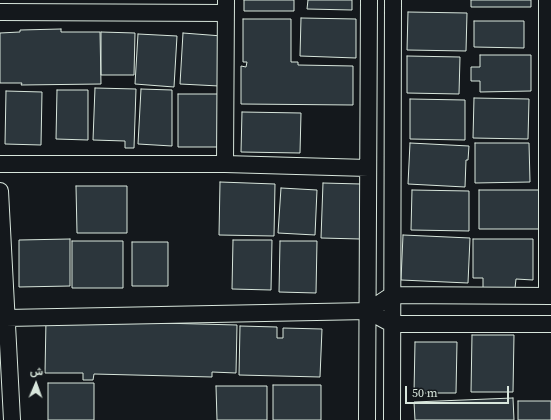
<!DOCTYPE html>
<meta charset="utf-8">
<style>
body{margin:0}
#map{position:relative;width:551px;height:420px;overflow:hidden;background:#14181c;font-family:"Source Serif 4",Vazirmatn,serif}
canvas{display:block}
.north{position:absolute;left:16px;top:364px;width:40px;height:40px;-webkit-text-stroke:3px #14181c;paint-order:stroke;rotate:2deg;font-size:11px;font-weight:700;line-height:16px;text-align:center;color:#d8e6dc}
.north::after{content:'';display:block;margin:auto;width:14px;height:18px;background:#d8e6dc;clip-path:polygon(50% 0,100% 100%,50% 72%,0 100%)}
.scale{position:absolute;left:405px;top:386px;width:104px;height:18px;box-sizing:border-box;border:2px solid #d8e6dc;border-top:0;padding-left:5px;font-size:12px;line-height:14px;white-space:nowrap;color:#d8e6dc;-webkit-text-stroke:3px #14181c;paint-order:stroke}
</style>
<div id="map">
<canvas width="551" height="420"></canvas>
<div class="north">ش</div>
<div class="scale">50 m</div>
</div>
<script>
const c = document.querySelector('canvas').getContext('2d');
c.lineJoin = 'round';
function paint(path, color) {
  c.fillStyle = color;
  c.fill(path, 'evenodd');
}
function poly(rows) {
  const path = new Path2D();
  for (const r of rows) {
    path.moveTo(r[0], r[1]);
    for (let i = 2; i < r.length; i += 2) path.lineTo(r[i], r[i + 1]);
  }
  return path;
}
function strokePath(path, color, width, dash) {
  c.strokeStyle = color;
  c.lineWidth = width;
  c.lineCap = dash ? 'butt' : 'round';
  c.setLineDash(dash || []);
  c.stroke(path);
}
const building = poly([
 [244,0,294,0,294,11,244,11,244,0],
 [308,0,352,0,352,10,307,9,308,0],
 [471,0,531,0,531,7,471,7,471,0],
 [408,12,467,13,466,51,407,50,408,12],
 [301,18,356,19,356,58,300,56,301,18],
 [243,19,291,19,291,62,298,62,298,65,353,66,353,105,241,104,241,66,246,67,247,62,243,62,243,19],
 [474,21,524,21,524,48,474,47,474,21],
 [61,29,61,32,100,32,101,84,21,85,22,83,0,83,0,33,20,32,20,30,61,29],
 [101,32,135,33,134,75,101,75,101,32],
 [183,33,222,36,219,86,180,84,183,33],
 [138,34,177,36,174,87,135,84,138,34],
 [480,55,531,55,531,91,480,92,480,81,471,81,471,67,480,67,480,55],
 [407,56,460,57,459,94,407,93,407,56],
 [95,88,136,89,134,148,125,148,125,141,93,140,95,88],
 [141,89,172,90,172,146,138,144,141,89],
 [57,90,88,90,88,140,56,139,57,90],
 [6,91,42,92,41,145,5,144,6,91],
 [178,94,219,94,219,147,178,147,178,94],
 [474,98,529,99,528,139,473,138,474,98],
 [410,99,465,100,465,140,410,139,410,99],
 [242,112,301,113,300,153,241,152,242,112],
 [410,143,469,146,468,160,466,160,465,187,408,184,410,143],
 [475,143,529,143,530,182,475,183,475,143],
 [220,182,275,184,274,236,219,235,220,182],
 [323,183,361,184,360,239,321,238,323,183],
 [76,186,127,186,127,233,77,233,76,186],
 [281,188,317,190,315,235,278,233,281,188],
 [412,190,469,191,469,231,411,230,412,190],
 [479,190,540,190,540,229,479,229,479,190],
 [403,235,470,238,468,283,401,280,403,235],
 [70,239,70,286,19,287,19,240,70,239],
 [473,239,533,239,533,280,516,279,515,288,483,288,483,278,473,278,473,239],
 [233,240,272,240,271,290,232,289,233,240],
 [72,241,123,241,123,288,72,288,72,241],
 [280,241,317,241,316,293,279,292,280,241],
 [132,242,168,242,168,286,132,286,132,242],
 [46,320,237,325,236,373,212,372,212,377,94,374,93,380,83,380,83,373,45,373,46,320],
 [240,326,277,327,277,338,283,338,283,328,322,329,320,377,239,375,240,326],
 [472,335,514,335,513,392,471,392,472,335],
 [415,342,457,342,456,393,414,393,415,342],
 [48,383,94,383,94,420,48,420,48,383],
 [273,385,321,385,321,420,273,420,273,385],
 [216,386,267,386,267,420,217,420,216,386],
 [513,398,514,420,415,420,414,402,513,398],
 [518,401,551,401,551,420,518,420,518,401]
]);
const minor = poly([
 [547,0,547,296],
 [0,12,226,13],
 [0,164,225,164,368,168],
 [225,164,226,0],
 [0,191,12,420],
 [368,311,392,295,551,296],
 [6,318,368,311,392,324,551,324],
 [367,420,369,0],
 [392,420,393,0]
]);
paint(building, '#2c363c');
strokePath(building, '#d8e6dc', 1);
strokePath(minor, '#d8e6dc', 18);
strokePath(minor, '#14181c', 16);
</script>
